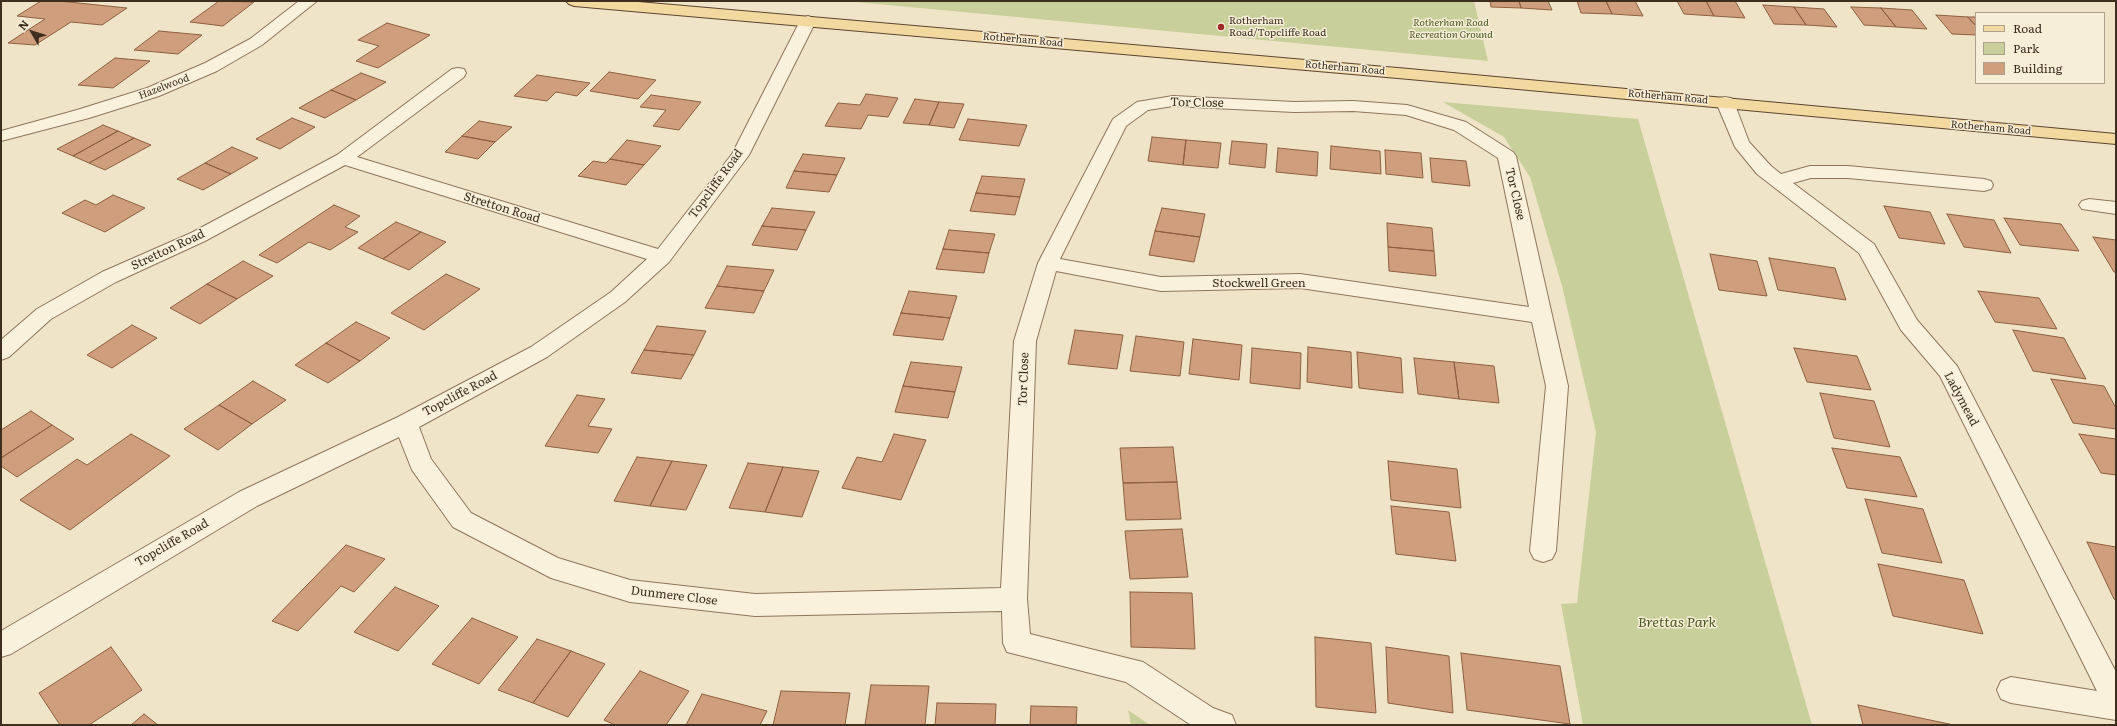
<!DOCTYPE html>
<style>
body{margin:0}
#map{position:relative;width:2117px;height:726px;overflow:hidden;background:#f0e4c8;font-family:Literata,serif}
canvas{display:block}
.frame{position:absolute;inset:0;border:2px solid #3d2e20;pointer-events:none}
.legend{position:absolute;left:1975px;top:12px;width:130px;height:72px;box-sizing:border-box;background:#f7eed8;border:1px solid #ada18e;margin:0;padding:5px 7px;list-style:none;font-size:12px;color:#3d2e20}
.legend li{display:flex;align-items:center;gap:8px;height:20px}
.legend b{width:20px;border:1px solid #ada18e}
.north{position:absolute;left:12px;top:12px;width:40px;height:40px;-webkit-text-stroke:3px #f7eed8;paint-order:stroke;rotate:309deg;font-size:11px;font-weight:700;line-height:16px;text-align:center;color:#3d2e20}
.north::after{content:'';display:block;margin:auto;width:14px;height:18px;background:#3d2e20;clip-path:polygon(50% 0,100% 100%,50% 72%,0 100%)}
</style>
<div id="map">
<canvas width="2117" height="726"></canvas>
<div class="frame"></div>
<ul class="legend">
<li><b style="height:5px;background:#f3d9a0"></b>Road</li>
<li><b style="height:11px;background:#c9cf9b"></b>Park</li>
<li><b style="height:11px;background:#cf9f7d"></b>Building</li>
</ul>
<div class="north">N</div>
</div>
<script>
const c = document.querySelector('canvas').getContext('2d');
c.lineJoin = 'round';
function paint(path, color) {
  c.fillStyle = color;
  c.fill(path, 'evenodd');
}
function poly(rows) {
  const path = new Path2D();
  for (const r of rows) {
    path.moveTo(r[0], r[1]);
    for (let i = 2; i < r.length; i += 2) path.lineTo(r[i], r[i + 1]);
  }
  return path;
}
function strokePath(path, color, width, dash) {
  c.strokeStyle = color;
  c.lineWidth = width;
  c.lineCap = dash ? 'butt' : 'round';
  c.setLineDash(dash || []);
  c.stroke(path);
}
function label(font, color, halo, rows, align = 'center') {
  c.font = font + ' Literata,serif';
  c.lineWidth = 3;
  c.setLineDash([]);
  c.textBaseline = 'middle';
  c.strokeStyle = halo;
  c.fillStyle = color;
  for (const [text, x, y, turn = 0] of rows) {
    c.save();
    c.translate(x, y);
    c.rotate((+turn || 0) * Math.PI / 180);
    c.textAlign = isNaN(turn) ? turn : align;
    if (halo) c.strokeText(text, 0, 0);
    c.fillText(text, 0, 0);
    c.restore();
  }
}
const green = poly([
 [845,1,1474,1,1488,61],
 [1443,102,1638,119,1812,725,1583,725,1561,604,1577,603,1596,432,1562,286,1530,177,1504,137],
 [1128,710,1150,725,1131,725]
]);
const building = poly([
 [41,1,59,1,127,8,102,25,71,22,35,45,8,43,45,19,17,16,41,1],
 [219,1,254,2,223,26,190,22,219,1],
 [1490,1,1519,1,1521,8,1491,7,1490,1],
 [1519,1,1548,1,1552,10,1521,8,1519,1],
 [1577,1,1606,1,1612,14,1581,13,1577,1],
 [1606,1,1635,1,1643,16,1612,14,1606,1],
 [1677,1,1706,1,1714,16,1684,14,1677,1],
 [1706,1,1735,1,1745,18,1714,16,1706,1],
 [1763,5,1794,7,1806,25,1774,24,1763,5],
 [1794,7,1824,9,1837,27,1806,25,1794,7],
 [1851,7,1881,8,1896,27,1864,25,1851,7],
 [1881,8,1912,10,1927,29,1896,27,1881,8],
 [1936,15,1968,17,1976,26,1976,35,1952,34,1936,15],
 [1968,17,1976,17,1976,26,1968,17],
 [387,23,430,35,378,68,356,61,379,46,358,40,387,23],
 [159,31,202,35,178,54,134,50,159,31],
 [115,58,150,61,113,88,78,85,115,58],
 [609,72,656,80,638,99,590,91,609,72],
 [361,73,386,82,356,100,331,90,361,73],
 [537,75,590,83,577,96,556,92,547,101,514,96,537,75],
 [331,90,356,100,325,118,299,108,331,90],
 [866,94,898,98,888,117,868,115,861,129,825,126,838,103,860,105,866,94],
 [651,95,701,102,679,130,653,126,666,110,640,107,651,95],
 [915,99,939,102,929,125,903,123,915,99],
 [939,102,964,104,954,128,929,125,939,102],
 [292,118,315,127,280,149,256,139,292,118],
 [968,119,1027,125,1019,146,959,140,968,119],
 [479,121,512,127,495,142,462,136,479,121],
 [103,125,118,131,73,156,57,149,103,125],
 [118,131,134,138,89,163,73,156,118,131],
 [462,136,495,142,478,159,445,152,462,136],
 [1152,137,1186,140,1183,165,1148,161,1152,137],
 [134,138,151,145,105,170,89,163,134,138],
 [627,140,661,146,644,165,610,159,627,140],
 [1186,140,1221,143,1218,168,1183,165,1186,140],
 [1232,141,1267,144,1265,168,1229,164,1232,141],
 [1331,146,1380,151,1381,174,1330,169,1331,146],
 [232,147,258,158,231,174,205,163,232,147],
 [1278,148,1318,152,1317,176,1276,172,1278,148],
 [1385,150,1421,153,1423,178,1386,174,1385,150],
 [803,154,845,158,837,175,794,171,803,154],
 [1430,158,1466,161,1470,186,1432,182,1430,158],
 [610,159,644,165,626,185,578,176,593,161,606,163,610,159],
 [205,163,231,174,203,190,177,179,205,163],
 [794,171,837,175,829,192,786,188,794,171],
 [982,176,1025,179,1020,197,976,193,982,176],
 [976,193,1020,197,1015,215,970,211,976,193],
 [113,195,145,208,105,232,62,213,85,200,96,205,113,195],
 [334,205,360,216,345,227,358,232,330,250,309,242,277,263,259,255,334,205],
 [1884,206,1930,212,1945,244,1899,238,1884,206],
 [772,208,815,212,806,230,762,226,772,208],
 [1162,208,1205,214,1200,237,1155,231,1162,208],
 [1947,214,1994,220,2011,253,1964,247,1947,214],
 [2004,218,2061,224,2079,251,2020,245,2004,218],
 [396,222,421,232,383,259,358,248,396,222],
 [1387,223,1432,228,1434,251,1388,247,1387,223],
 [762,226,806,230,797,250,752,245,762,226],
 [949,230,995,234,989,253,943,249,949,230],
 [1155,231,1200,237,1194,262,1149,255,1155,231],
 [421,232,446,242,409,270,383,259,421,232],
 [2093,237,2116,240,2116,272,2114,272,2093,237],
 [1388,247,1434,251,1436,276,1389,271,1388,247],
 [943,249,989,253,984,273,936,269,943,249],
 [1710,254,1757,261,1767,296,1719,290,1710,254],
 [1769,258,1835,268,1846,300,1778,290,1769,258],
 [243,261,273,276,237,299,207,284,243,261],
 [727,266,774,270,764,291,717,286,727,266],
 [446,274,480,289,424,330,391,313,446,274],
 [207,284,237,299,200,324,170,308,207,284],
 [717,286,764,291,754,313,705,308,717,286],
 [909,291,957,296,950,318,901,313,909,291],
 [1978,291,2039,298,2057,329,1995,322,1978,291],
 [901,313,950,318,943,340,893,335,901,313],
 [356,322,390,338,360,361,326,343,356,322],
 [132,325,157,338,112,368,87,355,132,325],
 [657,326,706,331,694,355,644,350,657,326],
 [1075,330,1123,335,1117,369,1068,364,1075,330],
 [2013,330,2064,338,2086,379,2033,371,2013,330],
 [1136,336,1184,342,1180,376,1130,371,1136,336],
 [1193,339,1242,345,1239,380,1189,374,1193,339],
 [326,343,360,361,328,383,295,365,326,343],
 [1308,347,1351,352,1352,388,1307,382,1308,347],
 [1252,348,1301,353,1300,389,1250,383,1252,348],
 [1794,348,1857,356,1871,390,1807,382,1794,348],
 [644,350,694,355,681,379,631,373,644,350],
 [1357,352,1401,358,1403,393,1359,388,1357,352],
 [1414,358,1454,362,1459,399,1418,394,1414,358],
 [911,362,962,367,955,392,903,386,911,362],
 [1454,362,1494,366,1499,403,1459,399,1454,362],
 [2051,379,2104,386,2116,408,2116,429,2073,423,2051,379],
 [253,381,286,400,252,424,219,405,253,381],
 [903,386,955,392,948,418,895,412,903,386],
 [1820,393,1874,401,1890,447,1834,438,1820,393],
 [577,395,605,399,588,426,612,429,598,453,545,446,577,395],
 [219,405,252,424,218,450,184,429,219,405],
 [31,411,52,425,1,458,1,430,31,411],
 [52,425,74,439,17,477,1,466,1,458,52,425],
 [131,434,170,456,70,530,20,500,77,459,87,465,131,434],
 [894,434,926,440,901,500,842,488,857,457,882,462,894,434],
 [2079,434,2116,439,2116,475,2101,473,2079,434],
 [1173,447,1177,482,1123,483,1120,448,1173,447],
 [1832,448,1900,457,1917,497,1847,488,1832,448],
 [637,457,672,461,650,506,614,501,637,457],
 [672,461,707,465,686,510,650,506,672,461],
 [1388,461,1457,469,1461,508,1391,500,1388,461],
 [748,463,783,467,765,512,729,508,748,463],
 [783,467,819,471,802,517,765,512,783,467],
 [1177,482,1181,519,1126,520,1123,483,1177,482],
 [1865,499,1923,509,1942,563,1882,553,1865,499],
 [1391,506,1449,512,1456,561,1396,554,1391,506],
 [1182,529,1188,577,1130,579,1125,531,1182,529],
 [2087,542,2116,547,2116,600,2114,599,2087,542],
 [346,545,385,559,354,592,341,586,298,631,272,621,346,545],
 [1878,564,1964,580,1983,634,1893,616,1878,564],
 [395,587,439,606,398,651,354,632,395,587],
 [1130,592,1192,593,1195,649,1131,647,1130,592],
 [472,618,518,637,479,684,432,664,472,618],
 [1315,637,1371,643,1376,713,1316,707,1315,637],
 [537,639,571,651,533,703,498,690,537,639],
 [111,647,142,690,89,725,60,725,39,693,111,647],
 [1386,647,1449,656,1453,713,1388,703,1386,647],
 [571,651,605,664,568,717,533,703,571,651],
 [1461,653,1560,666,1570,724,1467,710,1461,653],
 [640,671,689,691,666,725,615,725,604,720,640,671],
 [871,685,929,686,925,725,865,725,871,685],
 [781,691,850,693,845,725,773,725,781,691],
 [702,694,767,711,760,725,686,725,702,694],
 [937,703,996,704,995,725,935,725,937,703],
 [1858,705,1954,725,1863,725,1858,705],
 [1031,706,1077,707,1076,725,1030,725,1031,706],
 [144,714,158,725,131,725,144,714]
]);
const minor = poly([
 [299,1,317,1,262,45,217,71,159,96,89,118,1,141,1,131,77,110,147,88,205,63,250,39,299,1],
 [808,16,814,18,816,21,749,155,669,262,625,302,547,357,419,427,431,459,471,513,558,558,630,580,755,594,1001,588,1014,341,1038,263,1113,119,1137,102,1173,96,1294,102,1353,101,1407,105,1466,122,1513,152,1516,156,1568,386,1556,551,1552,559,1543,562,1534,559,1530,551,1546,386,1532,322,1300,288,1161,291,1056,271,1036,341,1027,599,1030,634,1143,662,1213,708,1232,715,1236,725,1191,725,1126,682,1007,652,1003,643,1002,611,755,616,630,602,551,578,453,527,412,470,399,437,257,506,11,654,1,657,1,631,239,492,398,417,531,347,611,292,647,259,345,165,205,241,116,282,51,319,9,357,1,360,1,340,37,309,102,272,191,233,337,155,452,69,458,68,464,69,466,73,464,77,357,157,658,249,732,154,800,21,802,18,808,16],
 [1173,106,1294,112,1353,111,1406,115,1454,130,1498,158,1529,307,1300,274,1161,277,1060,259,1126,126,1148,110,1173,106],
 [1725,97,1731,98,1734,102,1749,142,1771,166,1781,174,1810,166,1848,166,1984,179,1991,181,1993,185,1991,189,1984,191,1848,178,1811,178,1793,183,1874,244,1917,320,1957,366,2116,672,2116,720,2011,703,2001,699,1997,690,2001,681,2011,677,2097,691,1940,376,1901,330,1859,253,1757,174,1735,147,1716,102,1719,98,1725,97],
 [2089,199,2116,202,2116,214,2082,209,2079,205,2082,201,2089,199]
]);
const major = poly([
 [566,1,627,1,1409,69,2116,134,2116,144,1409,79,574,6,569,4,566,1]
]);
const markers = [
 [1221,27,4,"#9e2a2b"]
];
const farPoinames = [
 ["Rotherham",1229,21],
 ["Road/Topcliffe Road",1229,33]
];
const farParknames = [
 ["Rotherham Road",1451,23],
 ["Recreation Ground",1451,35]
];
const farStreetnames = [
 ["Rotherham Road",1023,40,5],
 ["Rotherham Road",1345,68,5],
 ["Hazelwood",164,87,-21],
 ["Rotherham Road",1668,97,5],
 ["Rotherham Road",1991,128,5]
];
const streetNames = [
 ["Tor Close",1197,103,1],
 ["Topcliffe Road",716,184,-54],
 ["Tor Close",1515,194,77],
 ["Stretton Road",502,208,17],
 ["Stretton Road",168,250,-25],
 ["Stockwell Green",1259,283],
 ["Tor Close",1024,379,-88],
 ["Topcliffe Road",460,394,-28],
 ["Ladymead",1961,399,62],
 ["Topcliffe Road",172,543,-30],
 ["Dunmere Close",674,596,7]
];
const nearParknames = [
 ["Brettas Park",1677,623]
];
paint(green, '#c9cf9b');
paint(building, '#cf9f7d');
strokePath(building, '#8d5f41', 1);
strokePath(minor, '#8d765c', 2);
strokePath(major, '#5b4430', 2);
paint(minor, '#faf1dc');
paint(major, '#f3d9a0');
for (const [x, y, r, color] of markers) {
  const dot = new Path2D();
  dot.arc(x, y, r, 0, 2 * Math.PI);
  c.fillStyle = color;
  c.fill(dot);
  strokePath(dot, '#f7eed8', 1.5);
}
label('10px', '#3d2e20', '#f7eed8', farPoinames, 'left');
label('italic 10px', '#4d5a26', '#f7eed8', farParknames);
label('10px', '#3d2e20', '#f7eed8', farStreetnames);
label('12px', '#3d2e20', '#f7eed8', streetNames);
label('italic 14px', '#4d5a26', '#f7eed8', nearParknames);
</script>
